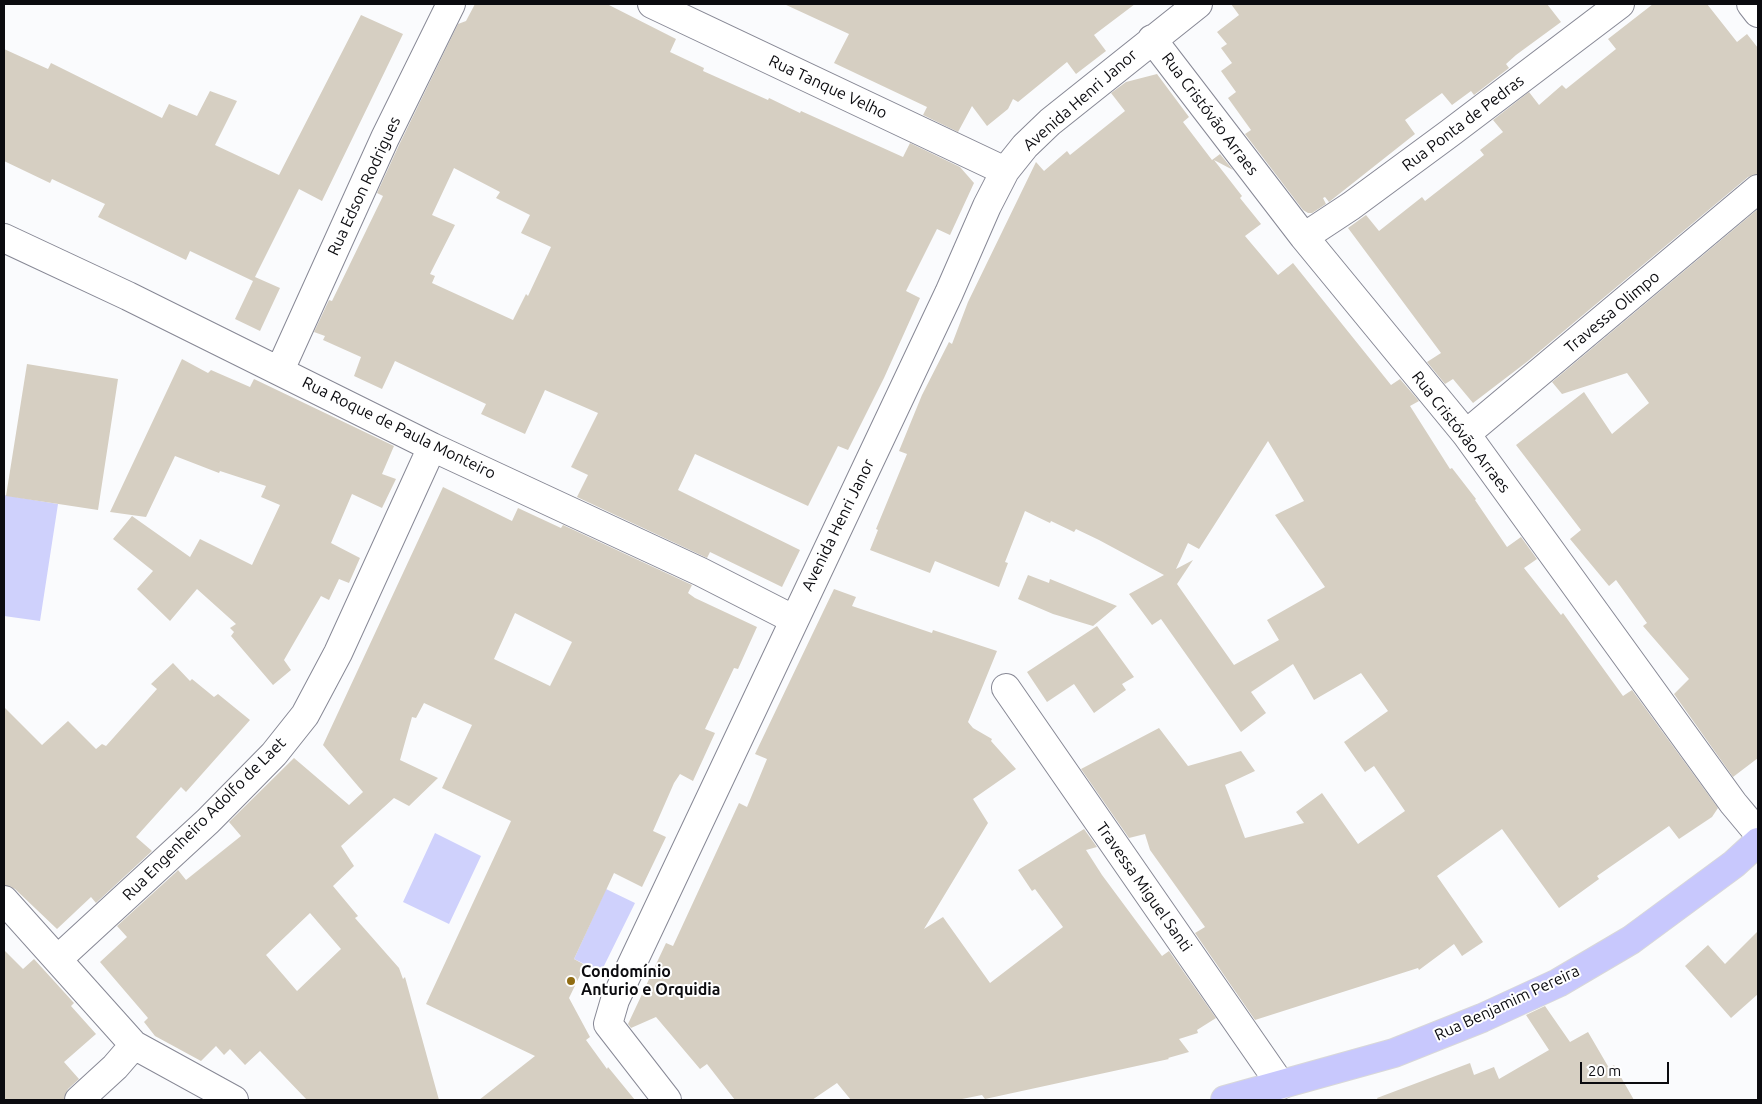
<!DOCTYPE html>
<meta charset="utf-8">
<style>
body{margin:0}
#map{position:relative;width:1762px;height:1104px;overflow:hidden;background:#fafbfd;font-family:Ubuntu,sans-serif}
canvas{display:block}
.frame{position:absolute;inset:0;border:5px solid #0b0b0f;pointer-events:none}
.scale{position:absolute;left:1580px;top:1062px;width:89px;height:22px;box-sizing:border-box;border:2px solid #0b0b0f;border-top:0;padding-left:6px;font-size:15px;line-height:18px;white-space:nowrap;color:#0b0b0f;-webkit-text-stroke:4px #fff;paint-order:stroke}
</style>
<div id="map">
<canvas width="1762" height="1104"></canvas>
<div class="frame"></div>
<div class="scale">20 m</div>
</div>
<script>
const c = document.querySelector('canvas').getContext('2d');
c.lineJoin = 'round';
function paint(path, color) {
  c.fillStyle = color;
  c.fill(path, 'evenodd');
}
function poly(rows) {
  const path = new Path2D();
  for (const r of rows) {
    path.moveTo(r[0], r[1]);
    for (let i = 2; i < r.length; i += 2) path.lineTo(r[i], r[i + 1]);
  }
  return path;
}
function strokePath(path, color, width, dash) {
  c.strokeStyle = color;
  c.lineWidth = width;
  c.lineCap = dash ? 'butt' : 'round';
  c.setLineDash(dash || []);
  c.stroke(path);
}
function label(font, color, halo, rows, align = 'center') {
  c.font = font + ' Ubuntu,sans-serif';
  c.lineWidth = 4;
  c.setLineDash([]);
  c.textBaseline = 'middle';
  c.strokeStyle = halo;
  c.fillStyle = color;
  for (const [text, x, y, turn = 0] of rows) {
    c.save();
    c.translate(x, y);
    c.rotate((+turn || 0) * Math.PI / 180);
    c.textAlign = isNaN(turn) ? turn : align;
    if (halo) c.strokeText(text, 0, 0);
    c.fillText(text, 0, 0);
    c.restore();
  }
}
const green = poly([
 [4,495,58,504,40,621,4,616],
 [435,833,481,856,449,924,403,902],
 [606,889,635,903,601,972,574,959]
]);
const building = poly([
 [475,4,607,4,676,39,670,52,704,68,703,71,768,100,769,98,800,113,801,111,903,157,910,143,960,167,974,183,950,235,937,229,906,291,920,298,884,378,848,450,838,446,808,506,695,454,678,490,800,550,782,587,710,552,707,558,577,497,588,475,571,467,598,413,545,390,525,434,481,414,486,404,395,361,382,389,354,376,361,357,323,340,325,336,314,332,329,300,332,301,383,196,377,193,399,145,458,24,466,21],
 [454,168,500,192,496,198,530,215,521,233,551,247,528,296,526,294,513,320,432,283,435,276,430,274,455,225,432,215],
 [784,4,1135,4,1094,35,1106,51,1076,74,1067,62,1018,102,1013,99,1008,109,987,126,972,106,958,132,923,115,927,107,834,63,849,34],
 [1231,4,1547,4,1561,22,1516,55,1506,64,1509,68,1474,95,1471,91,1452,105,1442,93,1405,120,1415,134,1329,202,1325,197,1323,198,1326,204,1312,213,1308,213,1303,210,1245,134,1251,130,1228,98,1236,92,1221,71,1232,63,1221,48,1227,44,1217,32,1239,15],
 [1653,4,1707,4,1737,42,1747,34,1758,48,1758,174,1748,177,1528,361,1473,403,1453,379,1445,384,1427,362,1441,353,1348,228,1366,215,1379,231,1422,197,1425,201,1484,155,1480,150,1503,132,1493,120,1529,92,1539,105,1562,85,1566,89,1616,49,1608,39],
 [361,15,403,34,322,201,299,189,255,277,280,288,260,331,235,319,253,281,190,251,186,260,98,217,105,204,52,179,50,183,4,161,4,49,48,69,51,63,162,118,169,104,197,116,210,91,237,101,215,145,279,175],
 [1157,74,1189,117,1183,122,1212,160,1220,154,1233,170,1214,160,1242,196,1240,198,1261,224,1245,236,1278,275,1293,263,1391,385,1400,379,1419,401,1410,406,1450,469,1452,468,1476,499,1475,500,1507,547,1521,537,1537,559,1524,568,1561,615,1563,613,1623,696,1632,690,1718,808,1712,817,1679,839,1669,826,1597,876,1599,879,1559,908,1502,829,1437,876,1483,942,1462,956,1454,944,1419,970,1418,968,1255,1020,1195,933,1205,927,1150,850,1145,834,1129,838,1081,769,1159,728,1188,766,1241,751,1255,771,1225,785,1245,838,1304,823,1296,812,1322,793,1358,844,1405,811,1374,766,1365,772,1344,742,1388,711,1361,673,1314,700,1293,664,1251,692,1266,713,1241,732,1161,619,1152,625,1129,594,1164,575,1099,540,1076,529,1074,532,1051,521,1050,523,1025,511,1005,562,1008,563,999,587,935,561,930,573,870,550,878,530,876,529,907,454,899,451,922,395,949,342,952,344,968,302,1036,162,1044,171,1067,151,1070,155,1125,111,1111,93,1126,82],
 [1268,441,1304,501,1275,515,1325,587,1267,620,1279,640,1234,665,1177,584,1193,560,1176,569,1188,543,1199,549],
 [1758,209,1758,758,1733,777,1674,694,1689,679,1643,626,1647,623,1616,580,1609,586,1570,539,1581,530,1516,445,1584,392,1612,434,1649,403,1627,373,1562,394,1552,382],
 [182,359,208,373,211,370,250,387,254,379,394,446,382,474,396,479,382,508,352,494,331,543,360,558,349,583,339,579,329,600,321,596,284,660,291,670,273,685,231,636,234,632,230,628,236,624,197,589,170,621,137,589,153,571,113,539,132,516,190,557,200,539,252,565,280,505,261,497,266,486,220,471,219,473,175,456,146,517,110,512],
 [27,364,118,379,98,510,6,496],
 [443,487,512,521,518,508,561,528,563,525,692,585,688,593,695,598,757,627,738,669,734,668,705,729,715,733,693,781,680,774,674,783,653,831,666,837,642,887,614,873,574,959,585,965,569,998,590,1037,586,1040,607,1069,608,1067,635,1100,479,1100,535,1056,426,1004,511,821,442,788,472,725,424,703,416,718,412,717,400,760,438,778,409,806,394,798,341,846,354,866,333,886,358,916,355,918,399,968,403,979,405,977,439,1100,307,1100,260,1051,245,1065,230,1049,224,1055,216,1046,201,1061,155,1036,144,1022,148,1018,100,962,127,937,117,926,175,873,178,870,186,880,241,836,229,822,294,758,349,805,363,792,323,745],
 [515,613,572,642,550,686,494,659],
 [310,913,341,949,297,991,266,955],
 [1028,575,1049,583,1050,579,1117,606,1093,626,1053,614,1018,599],
 [834,589,856,597,852,606,932,633,933,630,997,651,968,722,973,728,992,739,991,741,1016,769,973,799,988,823,924,929,943,917,990,983,1063,927,1035,889,1032,891,1018,870,1084,829,1097,847,1086,850,1102,875,1162,956,1169,951,1216,1018,1197,1030,1198,1033,1179,1039,1189,1052,1168,1058,1169,1059,985,1099,982,1095,957,1100,851,1100,837,1083,812,1100,735,1100,707,1064,700,1069,656,1017,631,1028,628,1024,666,943,673,946,739,803,747,807,767,759,755,754],
 [1097,626,1134,677,1122,684,1126,690,1094,713,1074,684,1047,702,1027,672],
 [173,663,190,681,192,679,214,697,218,694,250,720,186,792,181,787,136,837,152,851,96,903,91,897,57,929,15,889,4,885,4,707,42,745,68,721,96,749,102,744,106,746,157,689,151,684],
 [1758,931,1758,994,1731,1018,1685,966,1708,945,1725,964],
 [4,950,23,969,34,959,74,1003,71,1006,96,1034,64,1062,79,1079,68,1089,64,1100,4,1100],
 [1545,1006,1570,1042,1588,1032,1609,1068,1614,1065,1634,1100,1378,1100,1377,1098,1470,1063,1474,1075,1494,1067,1499,1079,1549,1050,1526,1015]
]);
const minor = poly([
 [652,4,1005,171],
 [1751,4,1758,13],
 [1152,39,1304,237,1466,434,1733,803,1758,833],
 [1304,237,1351,206,1450,133,1620,4],
 [4,238,128,296,432,447,701,572,793,619],
 [280,370,385,138,451,4],
 [1466,434,1758,189],
 [1006,688,1281,1085],
 [4,900,134,1045,234,1100],
 [58,959,208,821,274,754,305,715,338,653,432,447],
 [79,1100,115,1067,134,1045],
 [667,1100,608,1024,615,1000,949,293,987,206,1005,171,1025,146,1050,122,1198,4]
]);
const major = poly([
 [1225,1100,1394,1053,1482,1018,1558,983,1631,940,1734,864,1758,842]
]);
const markers = [
 [571,981,5,"#906c12"]
];
const streetNames = [
 ["Rua Tanque Velho",828,87,25],
 ["Avenida Henri Janor",1080,100,-41],
 ["Rua Cristóvão Arraes",1210,114,53],
 ["Rua Ponta de Pedras",1463,123,-37],
 ["Rua Edson Rodrigues",364,186,-65],
 ["Travessa Olimpo",1612,312,-40],
 ["Rua Roque de Paula Monteiro",399,428,26],
 ["Rua Cristóvão Arraes",1461,432,52],
 ["Avenida Henri Janor",838,525,-64],
 ["Rua Engenheiro Adolfo de Laet",204,819,-45],
 ["Travessa Miguel Santi",1144,887,55],
 ["Rua Benjamim Pereira",1507,1003,-25]
];
const poiNames = [
 ["Condomínio",581,972],
 ["Anturio e Orquidia",581,990]
];
paint(green, '#cfd1fc');
paint(building, '#d6cfc2');
strokePath(minor, '#878895', 30);
strokePath(major, '#d8d8d9', 30);
strokePath(minor, '#fff', 28);
strokePath(major, '#c8c8fd', 28);
for (const [x, y, r, color] of markers) {
  const dot = new Path2D();
  dot.arc(x, y, r, 0, 2 * Math.PI);
  c.fillStyle = color;
  c.fill(dot);
  strokePath(dot, '#fff', 2);
}
label('16px', '#0b0b0f', '#fff', streetNames);
label('bold 16px', '#0b0b0f', '#fff', poiNames, 'left');
</script>
